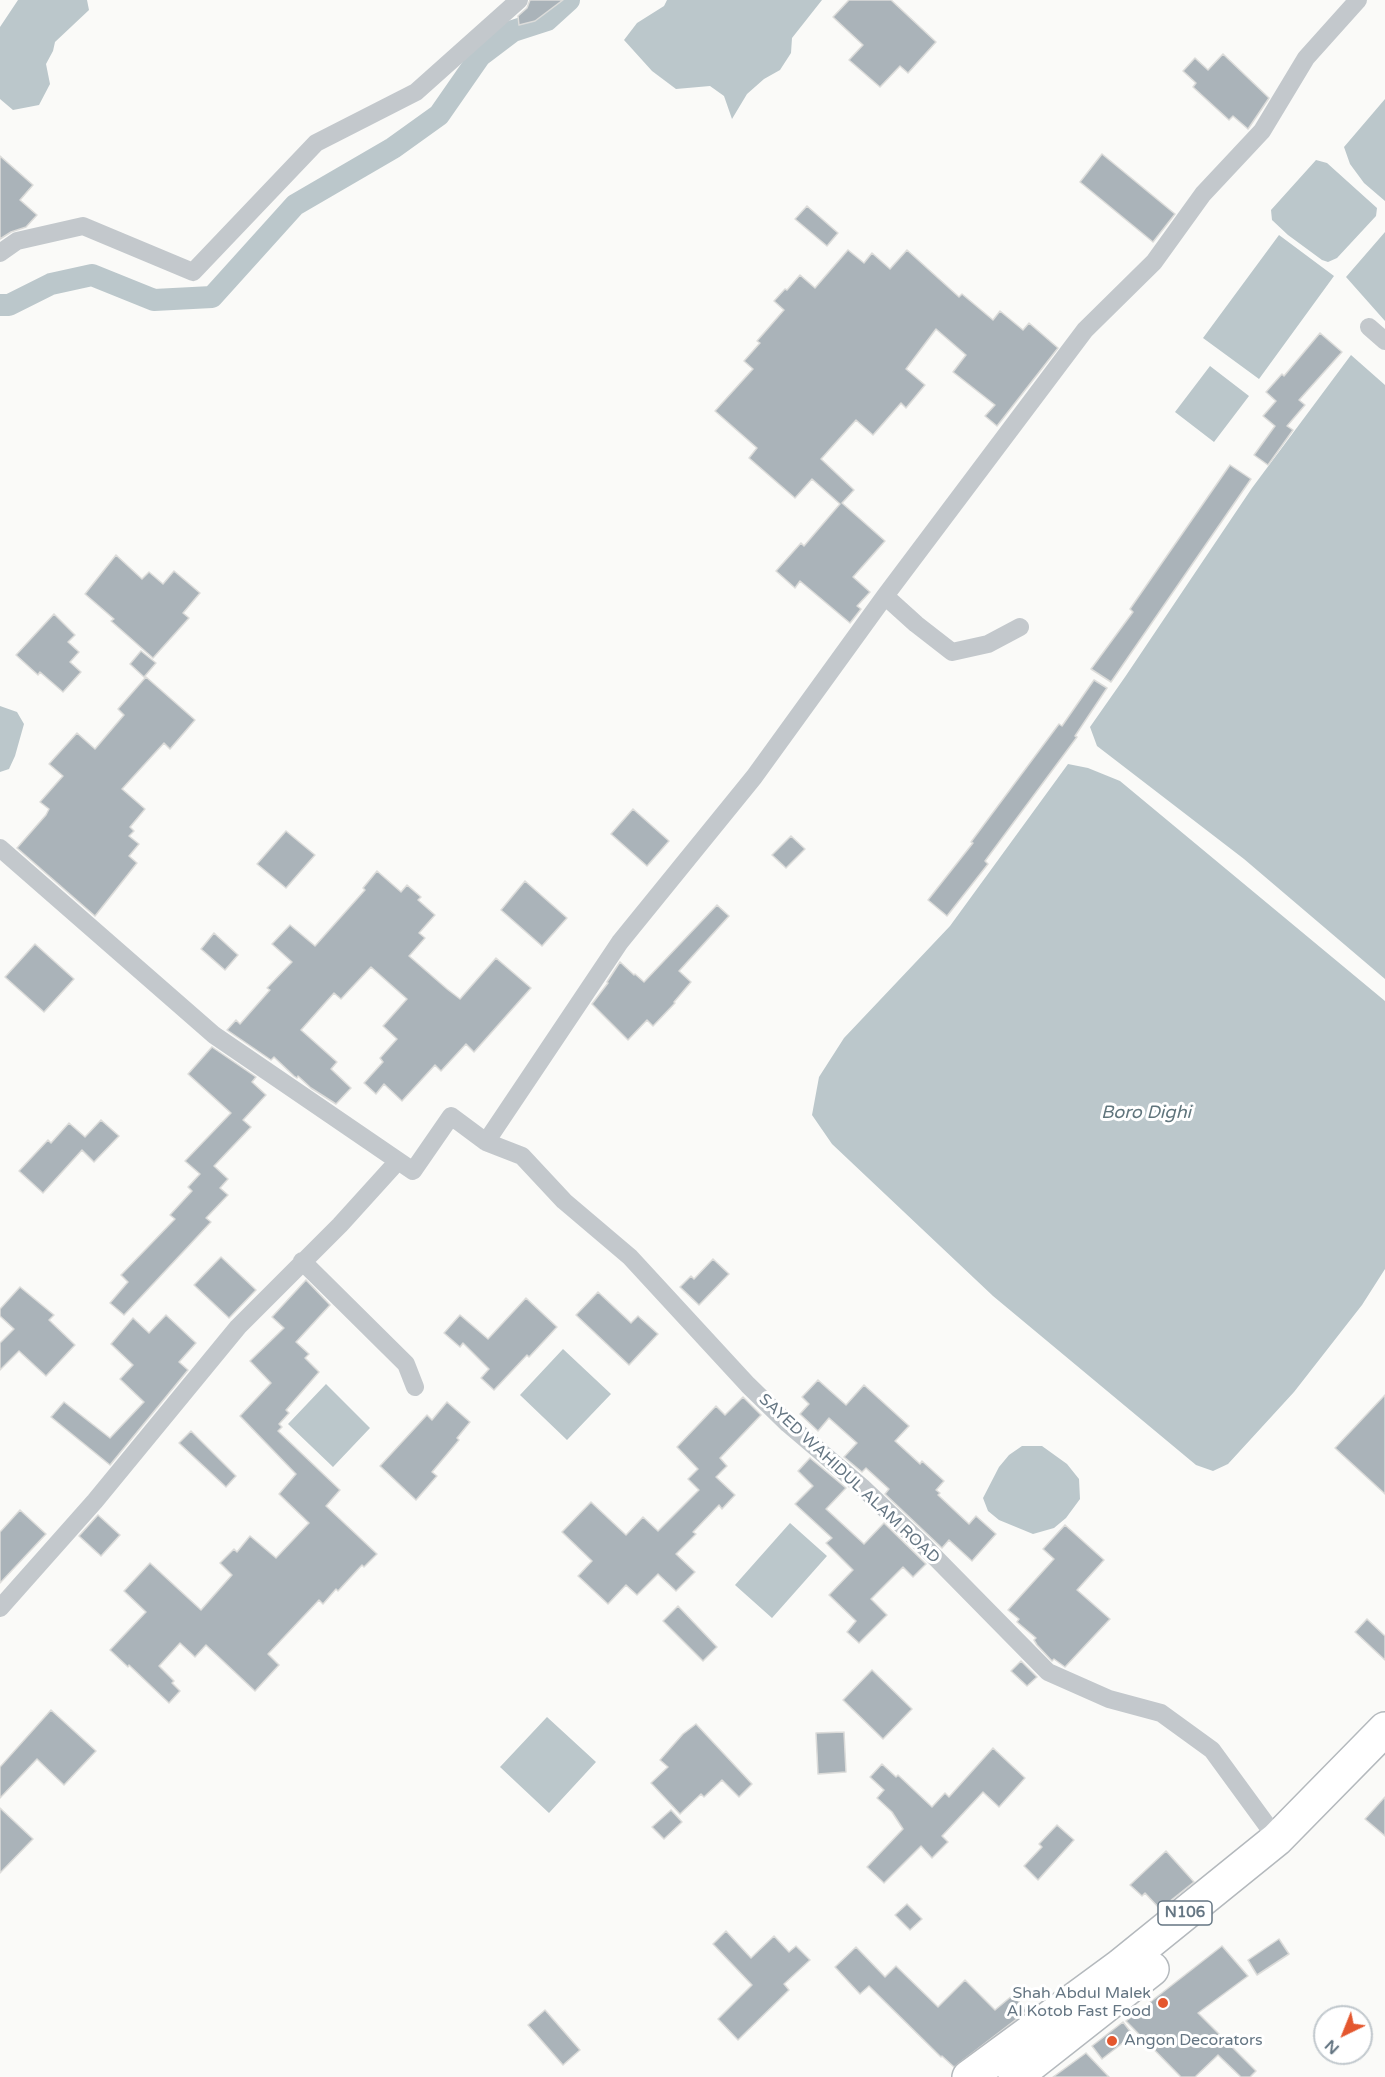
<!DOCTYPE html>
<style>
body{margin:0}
#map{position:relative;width:1385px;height:2077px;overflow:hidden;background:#fafaf8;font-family:"Varela Round",sans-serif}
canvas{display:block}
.north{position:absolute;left:1313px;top:2005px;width:60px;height:60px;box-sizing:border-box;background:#fff;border:2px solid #c1c8cd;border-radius:50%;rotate:223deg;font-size:16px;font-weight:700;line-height:24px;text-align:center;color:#657683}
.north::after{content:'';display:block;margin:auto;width:21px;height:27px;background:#e4572e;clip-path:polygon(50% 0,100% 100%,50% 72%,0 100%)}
</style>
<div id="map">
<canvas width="1385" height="2077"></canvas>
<div class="north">N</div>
</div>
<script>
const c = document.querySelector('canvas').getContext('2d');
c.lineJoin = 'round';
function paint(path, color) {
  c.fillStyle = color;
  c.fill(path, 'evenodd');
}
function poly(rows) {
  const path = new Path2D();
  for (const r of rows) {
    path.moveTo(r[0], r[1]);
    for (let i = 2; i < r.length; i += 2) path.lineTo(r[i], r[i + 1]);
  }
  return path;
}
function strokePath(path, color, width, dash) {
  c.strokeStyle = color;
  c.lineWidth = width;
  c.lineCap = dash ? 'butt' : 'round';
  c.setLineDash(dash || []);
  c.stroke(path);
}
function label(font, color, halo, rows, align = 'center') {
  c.font = font + ' "Varela Round",sans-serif';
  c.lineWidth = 6;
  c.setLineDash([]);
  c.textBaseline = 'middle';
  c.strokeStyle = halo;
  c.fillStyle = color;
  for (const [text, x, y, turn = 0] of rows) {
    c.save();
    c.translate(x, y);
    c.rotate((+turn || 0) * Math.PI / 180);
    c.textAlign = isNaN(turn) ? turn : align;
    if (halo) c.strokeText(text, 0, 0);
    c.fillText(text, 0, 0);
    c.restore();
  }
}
const water = poly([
 [18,0,87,0,89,10,55,42,53,51,46,64,50,84,39,105,13,110,0,99,0,27],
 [667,0,822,0,792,38,791,53,780,70,764,79,747,94,732,119,724,96,710,86,676,89,652,71,624,40,637,23,664,6],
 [1385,99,1385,201,1364,183,1350,164,1344,147],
 [1316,160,1327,163,1377,208,1376,216,1337,258,1328,262,1322,260,1288,235,1272,220,1271,210],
 [1385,232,1385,321,1346,277],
 [1279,235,1334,276,1259,379,1203,338],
 [1351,355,1385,385,1385,979,1244,859,1097,746,1090,727,1125,677,1252,488],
 [1210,366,1249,396,1214,442,1175,412],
 [0,706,17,712,24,724,15,756,9,769,0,772],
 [1068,764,1088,768,1120,781,1385,1001,1385,1269,1362,1305,1294,1392,1228,1464,1213,1471,1196,1465,993,1296,832,1144,812,1115,819,1077,844,1038,950,926],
 [563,1349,611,1394,567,1440,520,1395],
 [326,1384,370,1428,333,1467,288,1424],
 [1022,1446,1042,1446,1067,1464,1079,1479,1080,1499,1066,1518,1054,1528,1033,1534,999,1520,988,1511,983,1498,999,1467,1009,1455],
 [790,1523,827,1556,772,1618,735,1585],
 [547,1717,596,1762,549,1813,500,1767]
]);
const canal = poly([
 [0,305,9,305,51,284,92,275,154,300,212,297,295,205,393,148,439,115,480,56,513,31,547,20,569,0]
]);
const building = poly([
 [530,0,563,0,535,21,519,25,518,16,527,8,530,0],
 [849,0,891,0,936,42,908,73,900,66,880,87,849,60,863,45,833,17,849,0],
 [1223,54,1269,98,1248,129,1233,116,1229,120,1193,87,1196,83,1183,71,1195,58,1208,70,1223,54],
 [1102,154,1175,214,1153,242,1080,182,1102,154],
 [0,156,33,185,20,200,37,215,26,227,11,232,0,239,0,156],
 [807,206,838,233,827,246,795,219,807,206],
 [848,250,864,263,872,253,890,269,907,250,959,297,962,294,993,320,1000,311,1023,330,1029,323,1058,348,997,426,985,416,995,405,953,372,966,355,936,329,906,369,925,385,906,408,901,403,873,435,856,420,821,459,854,490,842,503,885,541,853,577,870,592,857,606,861,609,850,623,800,581,795,588,776,571,801,543,804,546,840,504,812,479,795,498,749,458,757,448,715,411,753,369,744,361,760,343,757,341,784,310,774,301,785,289,787,290,800,275,815,288,848,250],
 [1320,333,1342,352,1299,400,1305,405,1287,426,1293,430,1268,465,1254,455,1275,426,1263,416,1276,401,1266,392,1282,374,1284,376,1320,333],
 [1230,465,1251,479,1111,682,1091,669,1133,612,1130,609,1230,465],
 [116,555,142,579,149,572,163,584,174,571,200,593,183,613,189,618,153,658,111,621,114,619,85,594,116,555],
 [54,614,75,635,68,642,79,652,70,662,81,672,63,692,40,672,38,675,16,655,54,614],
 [141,651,156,663,144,677,130,664,141,651],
 [146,677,195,720,170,749,164,743,122,789,145,809,130,827,134,831,129,836,139,844,129,856,137,863,95,916,17,848,46,815,49,809,40,802,63,776,49,764,77,733,95,749,124,715,118,709,146,677],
 [1094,680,1107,688,1075,736,1077,737,985,861,988,864,947,916,928,900,973,843,971,842,1059,724,1062,726,1094,680],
 [633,809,669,841,647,866,611,834,633,809],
 [286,831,315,855,286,888,257,864,286,831],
 [791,836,805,849,786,868,772,855,791,836],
 [377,871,401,892,407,885,421,897,418,900,435,915,419,933,425,938,409,956,447,989,460,999,496,958,531,988,474,1052,466,1044,441,1071,435,1065,402,1101,384,1084,376,1094,364,1083,383,1062,380,1058,397,1039,383,1026,407,999,371,967,341,999,334,993,301,1030,337,1062,331,1069,351,1088,336,1104,311,1088,298,1076,297,1078,294,1076,274,1057,271,1060,227,1030,236,1020,240,1024,270,990,267,988,292,962,272,944,290,925,315,946,365,890,363,888,377,871],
 [525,881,567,918,542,946,501,910,525,881],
 [717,905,729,916,679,971,691,982,674,1002,675,1003,653,1026,647,1020,628,1040,592,1004,608,983,607,982,620,962,634,975,635,974,644,982,717,905],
 [214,933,238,955,225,970,201,949,214,933],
 [35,944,74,979,44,1012,5,977,35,944],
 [212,1047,256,1077,252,1082,266,1095,243,1120,251,1127,214,1166,228,1179,220,1188,228,1195,206,1218,211,1222,124,1315,110,1303,128,1282,121,1275,175,1219,170,1215,192,1191,188,1187,200,1174,185,1161,231,1113,188,1074,212,1047],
 [101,1120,119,1136,94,1162,82,1150,43,1193,19,1171,48,1140,51,1143,69,1123,85,1137,101,1120],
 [221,1257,256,1290,229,1318,194,1285,221,1257],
 [713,1259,729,1274,699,1305,680,1287,691,1276,694,1279,713,1259],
 [306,1280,330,1305,296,1342,309,1354,305,1358,319,1372,286,1410,289,1413,279,1424,282,1427,278,1431,340,1490,326,1506,377,1554,364,1567,362,1565,338,1591,336,1589,323,1604,319,1600,268,1654,279,1665,255,1691,206,1645,195,1657,180,1643,159,1666,174,1681,172,1683,180,1691,169,1703,129,1665,128,1667,110,1650,146,1612,124,1591,150,1563,201,1610,232,1575,220,1563,234,1549,237,1552,250,1536,276,1558,309,1523,279,1494,296,1474,240,1416,271,1383,250,1361,284,1328,272,1317,306,1280],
 [20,1287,54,1315,49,1320,75,1345,46,1376,19,1351,0,1370,0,1343,14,1329,0,1316,0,1309,20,1287],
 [598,1292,631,1323,638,1316,658,1334,629,1365,576,1315,598,1292],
 [526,1298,557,1327,529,1357,527,1355,494,1390,481,1378,489,1369,463,1343,460,1347,444,1333,460,1315,488,1339,526,1298],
 [166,1315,196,1343,179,1362,188,1370,110,1465,51,1417,64,1402,110,1438,144,1402,120,1379,133,1365,111,1344,133,1318,149,1333,166,1315],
 [818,1380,846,1405,864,1385,909,1426,895,1441,920,1464,922,1461,944,1481,936,1490,940,1493,938,1495,969,1524,976,1516,996,1534,972,1561,949,1540,942,1548,885,1494,889,1489,866,1468,862,1472,844,1457,857,1443,829,1418,818,1431,800,1414,809,1404,802,1397,818,1380],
 [1385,1395,1385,1494,1335,1448,1385,1395],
 [743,1397,761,1415,720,1458,727,1466,716,1477,735,1495,722,1509,719,1505,693,1532,696,1534,676,1554,695,1572,676,1591,658,1574,637,1595,626,1585,608,1604,578,1576,592,1561,562,1532,591,1502,626,1535,643,1517,658,1531,699,1490,688,1479,698,1469,677,1447,716,1406,725,1415,743,1397],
 [447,1402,470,1422,457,1438,459,1440,432,1472,437,1476,416,1500,380,1466,427,1415,432,1420,447,1402],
 [191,1431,236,1476,226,1487,179,1443,191,1431],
 [810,1458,846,1488,826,1509,864,1544,884,1523,926,1564,913,1577,903,1567,871,1599,887,1615,859,1643,847,1632,856,1621,829,1595,853,1570,826,1543,832,1538,795,1504,813,1486,798,1471,810,1458],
 [20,1510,46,1534,0,1583,0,1532,20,1510],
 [98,1515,120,1535,101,1556,79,1536,98,1515],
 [1065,1525,1104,1560,1077,1590,1110,1619,1065,1667,1054,1659,1052,1661,1037,1645,1034,1640,1036,1638,1017,1622,1019,1619,1008,1610,1054,1559,1043,1549,1065,1525],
 [678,1606,717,1647,703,1661,663,1621,678,1606],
 [1367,1619,1385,1636,1385,1660,1355,1632,1367,1619],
 [1021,1661,1037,1677,1027,1686,1011,1671,1021,1661],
 [872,1670,912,1709,883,1739,843,1700,872,1670],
 [51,1710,96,1751,64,1785,37,1759,0,1798,0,1767,51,1710],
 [696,1724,752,1784,739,1797,722,1780,704,1797,701,1794,680,1814,651,1783,668,1767,660,1760,683,1734,696,1724],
 [844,1732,846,1772,818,1774,816,1733,844,1732],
 [993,1748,1025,1778,999,1807,983,1792,942,1836,948,1842,932,1858,921,1846,884,1883,867,1867,903,1829,892,1812,877,1798,884,1790,870,1777,882,1764,896,1777,898,1775,932,1807,945,1793,949,1797,993,1748],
 [1385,1797,1385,1836,1365,1819,1385,1797],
 [0,1808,33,1839,0,1873,0,1808],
 [671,1810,682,1822,664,1839,652,1827,671,1810],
 [1057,1825,1074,1840,1038,1880,1024,1866,1042,1847,1039,1844,1057,1825],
 [1166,1851,1194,1882,1160,1909,1145,1893,1142,1896,1130,1885,1166,1851],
 [907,1904,922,1919,910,1930,895,1915,907,1904],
 [726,1931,751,1958,774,1936,789,1952,796,1946,810,1960,784,1984,789,1990,738,2040,718,2019,752,1985,713,1944,726,1931],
 [1279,1939,1289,1954,1257,1975,1248,1960,1279,1939],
 [1222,1946,1248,1976,1198,2013,1256,2071,1250,2077,1241,2077,1218,2055,1195,2077,1181,2077,1126,2021,1222,1946],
 [856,1947,885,1977,896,1966,938,2007,965,1980,995,2010,1013,1995,1027,2011,954,2067,942,2056,941,2057,869,1986,860,1994,835,1967,856,1947],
 [545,2010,580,2050,563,2065,528,2025,545,2010],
 [1123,2022,1133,2035,1102,2059,1092,2046,1123,2022],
 [1086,2053,1109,2077,1053,2077,1086,2053]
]);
const street = poly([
 [0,253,17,241,83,226,193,272,316,143,416,92,519,0],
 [1369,327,1385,341],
 [885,596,916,624,952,652,988,644,1020,627],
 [0,848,214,1035,413,1171,451,1116,486,1142,620,942,754,777,885,596,1085,330,1154,262,1203,194,1262,131,1306,58,1358,0],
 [486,1142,522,1156,564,1201,630,1257,748,1385,788,1424,862,1487,925,1547,1048,1672,1109,1699,1161,1713,1212,1750,1277,1839],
 [302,1261,406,1364,415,1387],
 [0,1608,95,1501,238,1327,340,1225,398,1161]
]);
const highway = poly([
 [969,2077,1120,1966,1277,1839,1385,1729],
 [1015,2077,1152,1969]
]);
const markers = [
 [1163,2003,6,"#e4572e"],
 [1112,2041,6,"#e4572e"]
];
const shields = [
 [1185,1913,54]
];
const shieldNames = [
 ["N106",1185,1913]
];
const streetNames = [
 ["SAYED WAHIDUL ALAM ROAD",849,1479,43]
];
const poiNames = [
 ["Shah Abdul Malek",1151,1994],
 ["Al Kotob Fast Food",1151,2012],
 ["Angon Decorators",1124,2041,"left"]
];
const waterNames = [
 ["Boro Dighi",1146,1113]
];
paint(water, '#bbc7cb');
strokePath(canal, '#bbc7cb', 22);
paint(building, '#aab3b9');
strokePath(building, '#dcdcda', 1.5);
strokePath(highway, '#b4b9bd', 36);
strokePath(street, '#c3c8cc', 18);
strokePath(highway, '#fff', 33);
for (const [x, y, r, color] of markers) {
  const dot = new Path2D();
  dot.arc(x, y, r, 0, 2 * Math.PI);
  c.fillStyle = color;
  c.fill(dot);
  strokePath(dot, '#fff', 2);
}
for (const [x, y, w] of shields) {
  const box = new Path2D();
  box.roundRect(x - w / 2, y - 12, w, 24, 4.5);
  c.fillStyle = '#fff';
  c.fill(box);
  strokePath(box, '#657683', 1.5);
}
label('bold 15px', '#657683', null, shieldNames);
label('16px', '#657683', '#fff', streetNames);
label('16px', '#657683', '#fff', poiNames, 'right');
label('italic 18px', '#60757c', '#fff', waterNames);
</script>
